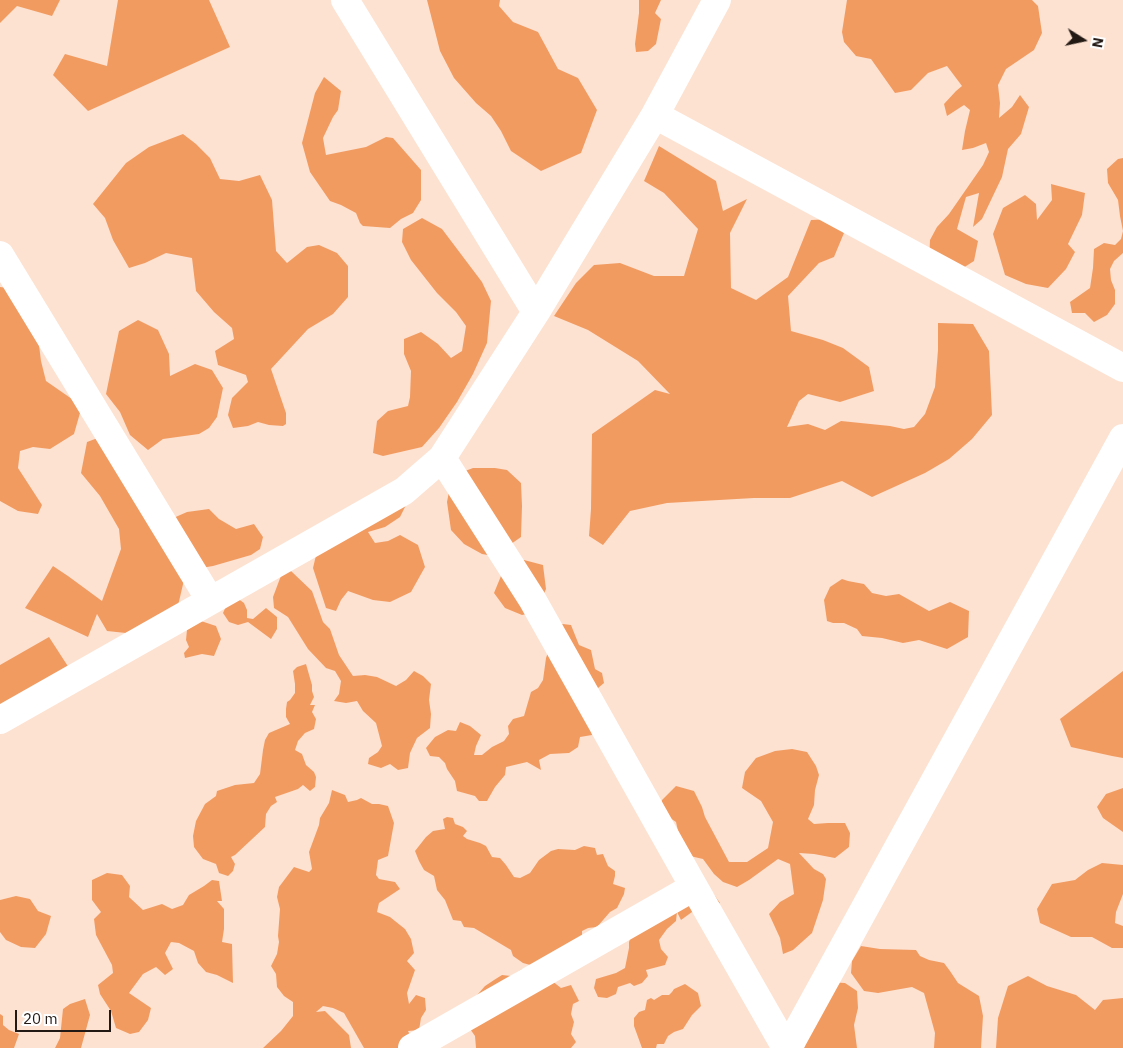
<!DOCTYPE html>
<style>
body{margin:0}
#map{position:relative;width:1123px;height:1048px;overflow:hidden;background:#fde2d1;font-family:"IBM Plex Sans",sans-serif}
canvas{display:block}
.north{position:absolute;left:1058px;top:15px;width:50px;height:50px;-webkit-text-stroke:4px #fff;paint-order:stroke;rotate:100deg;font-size:14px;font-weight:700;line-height:20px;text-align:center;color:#231914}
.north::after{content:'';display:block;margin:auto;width:18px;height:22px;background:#231914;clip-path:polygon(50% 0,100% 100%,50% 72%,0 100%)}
.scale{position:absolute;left:15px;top:1010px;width:96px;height:22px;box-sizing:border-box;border:2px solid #231914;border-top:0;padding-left:6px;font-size:15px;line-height:18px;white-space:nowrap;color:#231914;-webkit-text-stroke:4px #fff;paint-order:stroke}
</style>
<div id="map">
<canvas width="1123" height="1048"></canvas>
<div class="north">N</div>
<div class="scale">20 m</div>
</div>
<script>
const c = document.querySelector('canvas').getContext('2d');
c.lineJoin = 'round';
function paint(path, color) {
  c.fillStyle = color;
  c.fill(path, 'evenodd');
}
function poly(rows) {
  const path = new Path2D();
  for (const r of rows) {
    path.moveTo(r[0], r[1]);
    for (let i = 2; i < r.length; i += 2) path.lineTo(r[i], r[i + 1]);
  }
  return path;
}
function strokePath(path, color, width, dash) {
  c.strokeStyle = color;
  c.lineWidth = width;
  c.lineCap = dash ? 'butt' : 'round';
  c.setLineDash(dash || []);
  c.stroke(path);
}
const forest = poly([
 [0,0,60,0,52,16,17,6,0,23],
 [118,0,209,0,230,47,88,111,53,75,65,54,107,66],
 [427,0,500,0,499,6,513,22,538,32,558,69,578,78,597,110,581,153,541,171,511,151,501,131,491,116,476,103,454,78,440,51],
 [639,0,661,0,655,13,661,19,656,44,648,51,636,52,635,44,639,13],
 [847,0,1032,0,1038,6,1042,33,1034,50,1006,69,998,85,1000,103,999,118,1012,107,1020,95,1029,107,1021,134,1008,149,1002,177,982,219,973,227,979,193,966,197,957,229,978,241,974,261,952,275,929,263,930,240,937,227,949,214,983,165,989,152,986,143,973,148,962,150,965,131,970,110,964,105,947,116,944,104,956,91,962,86,947,66,928,73,911,90,895,93,871,59,856,56,844,42,842,32],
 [324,77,341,91,338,110,333,117,323,138,326,155,366,147,386,137,393,138,421,170,421,200,413,213,401,219,390,228,363,226,360,223,356,213,341,205,330,201,310,172,302,143,315,93],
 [183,134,196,144,210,158,220,179,239,181,260,175,272,200,276,251,287,263,307,247,319,245,337,253,348,266,348,297,333,314,308,329,271,369,286,413,286,424,283,426,269,425,258,422,248,426,233,428,228,415,232,398,248,382,246,375,218,365,215,351,234,339,232,328,214,312,196,291,192,258,166,253,145,263,129,268,113,240,105,218,93,204,126,163,149,147],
 [659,146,716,181,723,211,747,199,730,233,731,288,756,300,788,277,811,220,833,219,844,233,834,257,819,263,788,296,791,331,823,340,843,348,869,367,874,391,840,402,808,394,799,401,787,427,808,424,825,430,841,421,890,426,904,429,914,427,925,414,935,387,938,350,938,323,973,324,989,351,992,415,972,439,949,459,925,473,872,497,842,481,790,498,754,498,667,503,630,511,603,545,589,536,591,509,592,434,655,390,670,394,638,361,588,330,554,316,576,283,594,265,620,263,654,276,684,276,698,229,664,193,644,181],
 [1123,158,1123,253,1114,261,1110,269,1111,280,1115,290,1115,304,1107,315,1094,322,1085,313,1072,313,1070,302,1090,288,1093,268,1094,249,1104,243,1115,245,1121,239,1123,231,1120,216,1118,200,1108,183,1107,169,1118,159],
 [1051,184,1085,193,1082,215,1068,244,1075,252,1066,269,1048,288,1026,284,1005,275,993,234,1003,208,1025,195,1036,204,1037,220,1052,200],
 [422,218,442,229,482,282,491,301,487,343,473,374,457,402,439,428,422,447,383,456,373,453,377,421,388,411,408,406,410,397,411,371,404,354,404,339,421,332,438,344,451,358,462,351,466,326,456,312,437,293,411,260,402,242,403,229],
 [0,287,15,289,37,329,41,361,46,381,82,406,74,434,50,449,33,447,20,451,18,468,42,505,38,514,18,511,0,501],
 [138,320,158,330,169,354,170,376,195,364,212,370,223,388,217,417,209,428,199,434,163,439,148,450,130,435,120,412,106,394,119,331],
 [125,438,171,519,187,512,209,509,219,519,236,529,254,524,263,537,260,549,251,555,213,566,201,568,184,580,177,610,126,633,107,631,97,614,88,637,25,608,53,566,68,576,102,601,121,549,119,529,100,496,81,473,87,442,95,439],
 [473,468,495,468,507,470,521,483,522,506,521,537,494,556,482,554,464,544,451,530,447,502,452,476],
 [410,497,400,517,385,527,368,532,375,543,388,541,400,535,418,545,425,567,411,592,390,602,373,600,348,591,341,600,336,611,326,608,313,568,317,551],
 [524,560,543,565,546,589,536,612,522,615,505,608,494,593,501,576,513,567],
 [291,571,312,591,323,622,330,629,339,655,353,676,365,675,377,677,396,686,406,680,414,671,423,676,431,684,429,700,431,714,430,728,417,738,410,753,408,768,398,770,390,764,381,768,368,764,369,758,378,752,382,746,376,723,363,711,357,701,346,703,334,701,339,694,341,681,335,671,326,668,308,649,288,617,274,608,273,597,282,573],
 [842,579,848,581,864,584,872,593,886,596,899,594,929,611,950,602,969,611,968,637,947,649,919,640,903,643,882,638,862,636,857,629,844,623,833,623,827,621,824,600,830,587],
 [237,598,244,603,247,610,247,618,253,619,266,608,277,617,277,629,271,639,248,622,238,625,229,622,223,613,227,604],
 [201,621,216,626,221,639,214,656,202,654,185,658,184,653,189,647,186,640,187,630],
 [563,624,571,625,579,645,591,650,595,669,602,673,604,683,592,693,590,719,592,735,580,737,578,747,569,753,550,754,539,760,541,770,527,762,506,767,505,775,495,787,487,801,479,801,475,796,457,791,455,781,447,769,445,763,439,757,430,756,426,748,435,737,448,730,456,731,460,722,470,726,481,735,476,746,474,755,482,755,492,747,504,741,509,734,508,726,513,719,524,716,531,692,538,688,543,680,546,658,550,647,552,627],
 [49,637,71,671,0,724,0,665],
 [306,664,312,685,312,691,314,697,310,705,315,705,312,712,316,719,314,729,305,733,298,741,295,750,302,754,306,765,314,772,316,777,315,787,310,791,303,785,298,789,275,797,277,802,271,806,266,814,265,827,235,855,231,857,235,864,233,871,228,876,219,873,216,864,203,859,194,847,193,836,196,821,205,804,216,796,217,791,235,785,254,783,260,774,263,750,265,740,269,733,290,724,286,717,286,709,287,702,290,700,295,693,295,684,293,671,297,667],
 [1123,671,1123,758,1112,756,1071,747,1060,719],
 [792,749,807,752,816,766,819,775,815,790,814,805,808,819,814,824,828,823,845,823,850,833,849,847,835,858,814,854,799,853,814,869,823,874,826,879,823,900,812,933,793,950,783,954,780,938,769,914,780,902,794,894,790,864,778,859,749,880,737,887,723,882,714,874,703,859,690,856,680,840,676,822,660,811,662,800,676,786,694,791,702,807,705,817,729,862,747,862,768,848,773,822,761,801,742,788,745,772,756,758,775,751],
 [1123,788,1123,832,1103,818,1097,807,1106,794],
 [332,790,345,795,348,802,357,800,361,798,372,804,379,804,388,806,394,823,388,856,378,860,376,875,379,879,395,882,400,889,379,903,377,912,390,917,405,929,411,939,414,953,407,961,415,970,407,993,409,1004,416,995,425,998,426,1010,421,1018,419,1030,408,1031,412,1039,412,1048,364,1048,344,1013,333,1008,323,1006,316,1012,325,1011,349,1035,351,1048,263,1048,281,1031,293,1016,293,1002,284,996,277,987,276,974,271,966,277,954,279,942,278,936,280,909,277,897,279,887,294,867,309,872,312,869,309,852,319,825,320,818,329,803],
 [447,817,453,818,455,824,463,827,467,831,463,836,467,839,480,843,486,846,492,857,500,858,506,865,514,877,520,878,530,873,539,860,551,851,558,849,575,850,584,846,595,848,597,855,603,854,608,866,615,871,615,876,613,884,625,888,624,894,617,908,610,912,597,927,588,928,582,931,582,936,534,966,523,963,513,956,511,950,474,928,464,927,461,921,453,920,445,900,437,890,434,876,424,870,419,861,415,851,426,837,433,831,445,829,443,819],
 [1102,863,1123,865,1123,894,1116,912,1115,923,1123,926,1123,948,1112,948,1092,937,1071,937,1040,923,1037,909,1052,884,1075,880,1088,870],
 [107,873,122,875,130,886,129,897,143,910,162,904,172,909,183,905,189,895,204,886,212,880,219,881,222,901,217,901,224,909,224,929,222,942,232,944,233,983,217,975,206,972,198,963,194,951,179,943,171,942,165,953,173,969,165,975,156,967,143,974,129,993,151,1008,148,1020,139,1032,130,1034,116,1028,111,1011,100,994,98,985,113,973,112,965,96,935,94,919,101,912,92,900,92,880],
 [713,893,720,903,702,914,692,912,681,920,677,912,676,921,667,929,659,940,661,949,668,957,665,965,646,970,648,976,642,983,634,986,630,983,618,987,616,994,607,998,598,997,594,988,596,979,616,973,625,968,629,948,629,942,640,912],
 [16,896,30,899,38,911,51,916,46,934,35,948,21,947,6,940,0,932,0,900],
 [861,946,880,949,916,950,920,956,929,960,944,963,950,971,958,983,979,996,983,1016,981,1048,934,1048,935,1033,924,993,912,987,878,993,864,991,851,973,852,961],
 [522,969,524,975,542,973,561,988,571,985,579,1001,573,1004,571,1014,574,1022,571,1034,576,1042,571,1048,476,1048,475,1036,468,1026,471,1002,485,986,494,980,502,975,511,976],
 [1028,976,1047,986,1076,995,1095,1010,1103,1000,1123,998,1123,1048,996,1048,998,1018,1008,986],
 [826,982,845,983,857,991,858,1008,854,1025,857,1048,804,1048,812,1019],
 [685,984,698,993,701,1006,692,1015,683,1029,674,1032,668,1036,664,1044,657,1044,656,1048,642,1048,634,1026,634,1018,639,1012,645,1010,647,1000,651,998,654,1000,662,995,669,995,672,992,674,989],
 [85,999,90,1015,81,1048,55,1048,60,1038,63,1009,70,1004],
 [0,1014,3,1016,3,1025,9,1030,19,1034,14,1048,0,1048]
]);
const minor = poly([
 [345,0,536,312],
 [655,115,1123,368],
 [0,255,210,600],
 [442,458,532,599,694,887,786,1048],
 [0,720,404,491,442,458,536,312,655,115,717,0],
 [412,1048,694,887],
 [788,1048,1123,438]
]);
paint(forest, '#f29b61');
strokePath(minor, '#fff', 28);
</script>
